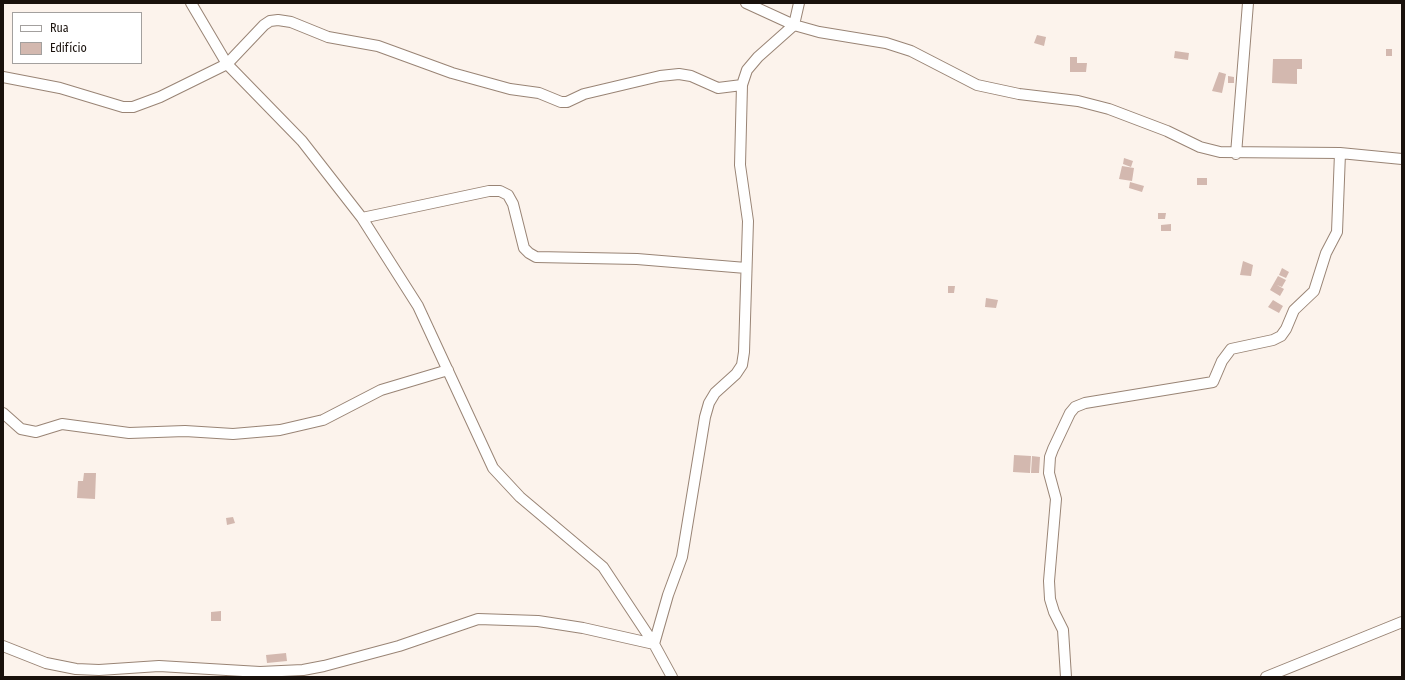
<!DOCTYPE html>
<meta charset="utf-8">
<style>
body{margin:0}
#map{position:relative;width:1405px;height:680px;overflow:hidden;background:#fcf3ec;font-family:"Fira Sans Condensed",sans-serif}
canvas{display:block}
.frame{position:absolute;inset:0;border:4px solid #19110c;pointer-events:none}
.legend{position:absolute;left:12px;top:12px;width:130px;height:52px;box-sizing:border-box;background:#fff;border:1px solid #a3a09e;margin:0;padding:5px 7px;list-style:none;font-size:12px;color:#19110c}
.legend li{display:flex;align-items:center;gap:8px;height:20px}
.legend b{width:20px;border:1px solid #a3a09e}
</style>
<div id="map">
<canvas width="1405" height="680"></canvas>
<div class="frame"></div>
<ul class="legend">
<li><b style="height:5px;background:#fff"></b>Rua</li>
<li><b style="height:11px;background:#d3b8af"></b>Edifício</li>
</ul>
</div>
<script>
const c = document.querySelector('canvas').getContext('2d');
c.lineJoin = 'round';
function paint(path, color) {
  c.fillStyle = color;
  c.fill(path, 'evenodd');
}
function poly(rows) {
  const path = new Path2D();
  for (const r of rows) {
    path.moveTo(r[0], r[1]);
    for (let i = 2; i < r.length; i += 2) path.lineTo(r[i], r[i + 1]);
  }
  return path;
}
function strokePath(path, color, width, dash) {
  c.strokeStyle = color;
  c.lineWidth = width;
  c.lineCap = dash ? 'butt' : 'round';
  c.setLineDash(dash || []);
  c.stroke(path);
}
const building = poly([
 [1037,35,1046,37,1044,46,1034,43],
 [1386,49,1392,49,1392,56,1386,56],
 [1175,51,1189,53,1188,60,1174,58],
 [1070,57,1077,57,1077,63,1087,63,1086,72,1070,72],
 [1273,59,1302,59,1302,69,1297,69,1297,84,1272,83],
 [1219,72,1226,74,1222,93,1212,91],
 [1228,76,1234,77,1234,83,1228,83],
 [1124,158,1133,161,1131,167,1123,164],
 [1122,166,1134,168,1132,181,1119,179],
 [1197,178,1207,178,1207,185,1197,185],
 [1130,182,1144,186,1142,192,1129,188],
 [1158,213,1166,213,1165,219,1158,219],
 [1171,224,1171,231,1161,231,1161,225],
 [1243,261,1253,265,1251,276,1240,275],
 [1282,268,1289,272,1286,278,1279,275],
 [1278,276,1286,280,1282,287,1277,285,1284,289,1280,296,1270,290],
 [948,286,955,286,954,293,948,293],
 [986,298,998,300,996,308,985,307],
 [1273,300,1283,306,1279,313,1268,307],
 [1014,455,1031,456,1030,473,1013,472],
 [1032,456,1040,457,1039,473,1031,473],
 [84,473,96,473,95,499,77,498,78,481,83,481],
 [233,517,235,523,227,525,226,518],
 [221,611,221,621,211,621,211,612],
 [286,653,287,661,267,663,266,655]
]);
const street = poly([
 [191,3,227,64,302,141,362,218,418,306,493,468,520,497,603,567,654,644,672,677],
 [746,3,794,25,819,32,886,43,911,51,977,85,1019,94,1078,101,1109,109,1167,131,1200,147,1220,152,1340,153,1402,159],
 [3,77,60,88,123,107,133,107,160,97,227,64,264,25,270,21,278,20,291,22,328,37,378,46,452,73,510,89,539,93,561,102,567,102,584,94,660,76,679,74,691,76,718,88,742,85],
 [1236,154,1248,3],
 [362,218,489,191,500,191,508,195,513,204,524,248,529,253,536,257,637,259,746,268],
 [3,413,21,429,36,432,62,424,129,433,185,431,233,434,280,430,323,420,381,390,448,370],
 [3,646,46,663,76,669,99,670,159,666,260,672,303,670,324,666,399,646,478,619,538,621,583,628,654,644,668,595,682,557,705,417,709,403,715,393,736,374,742,365,744,352,748,221,740,165,742,85,747,70,758,57,794,25,799,3],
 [1066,677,1063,630,1054,612,1050,599,1049,581,1056,499,1049,473,1050,457,1053,449,1070,413,1075,407,1085,403,1213,382,1222,361,1231,349,1273,340,1281,336,1286,329,1294,310,1314,291,1326,253,1337,232,1340,153],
 [1266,677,1402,622]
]);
paint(building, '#d3b8af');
strokePath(street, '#998475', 12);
strokePath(street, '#fff', 10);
</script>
